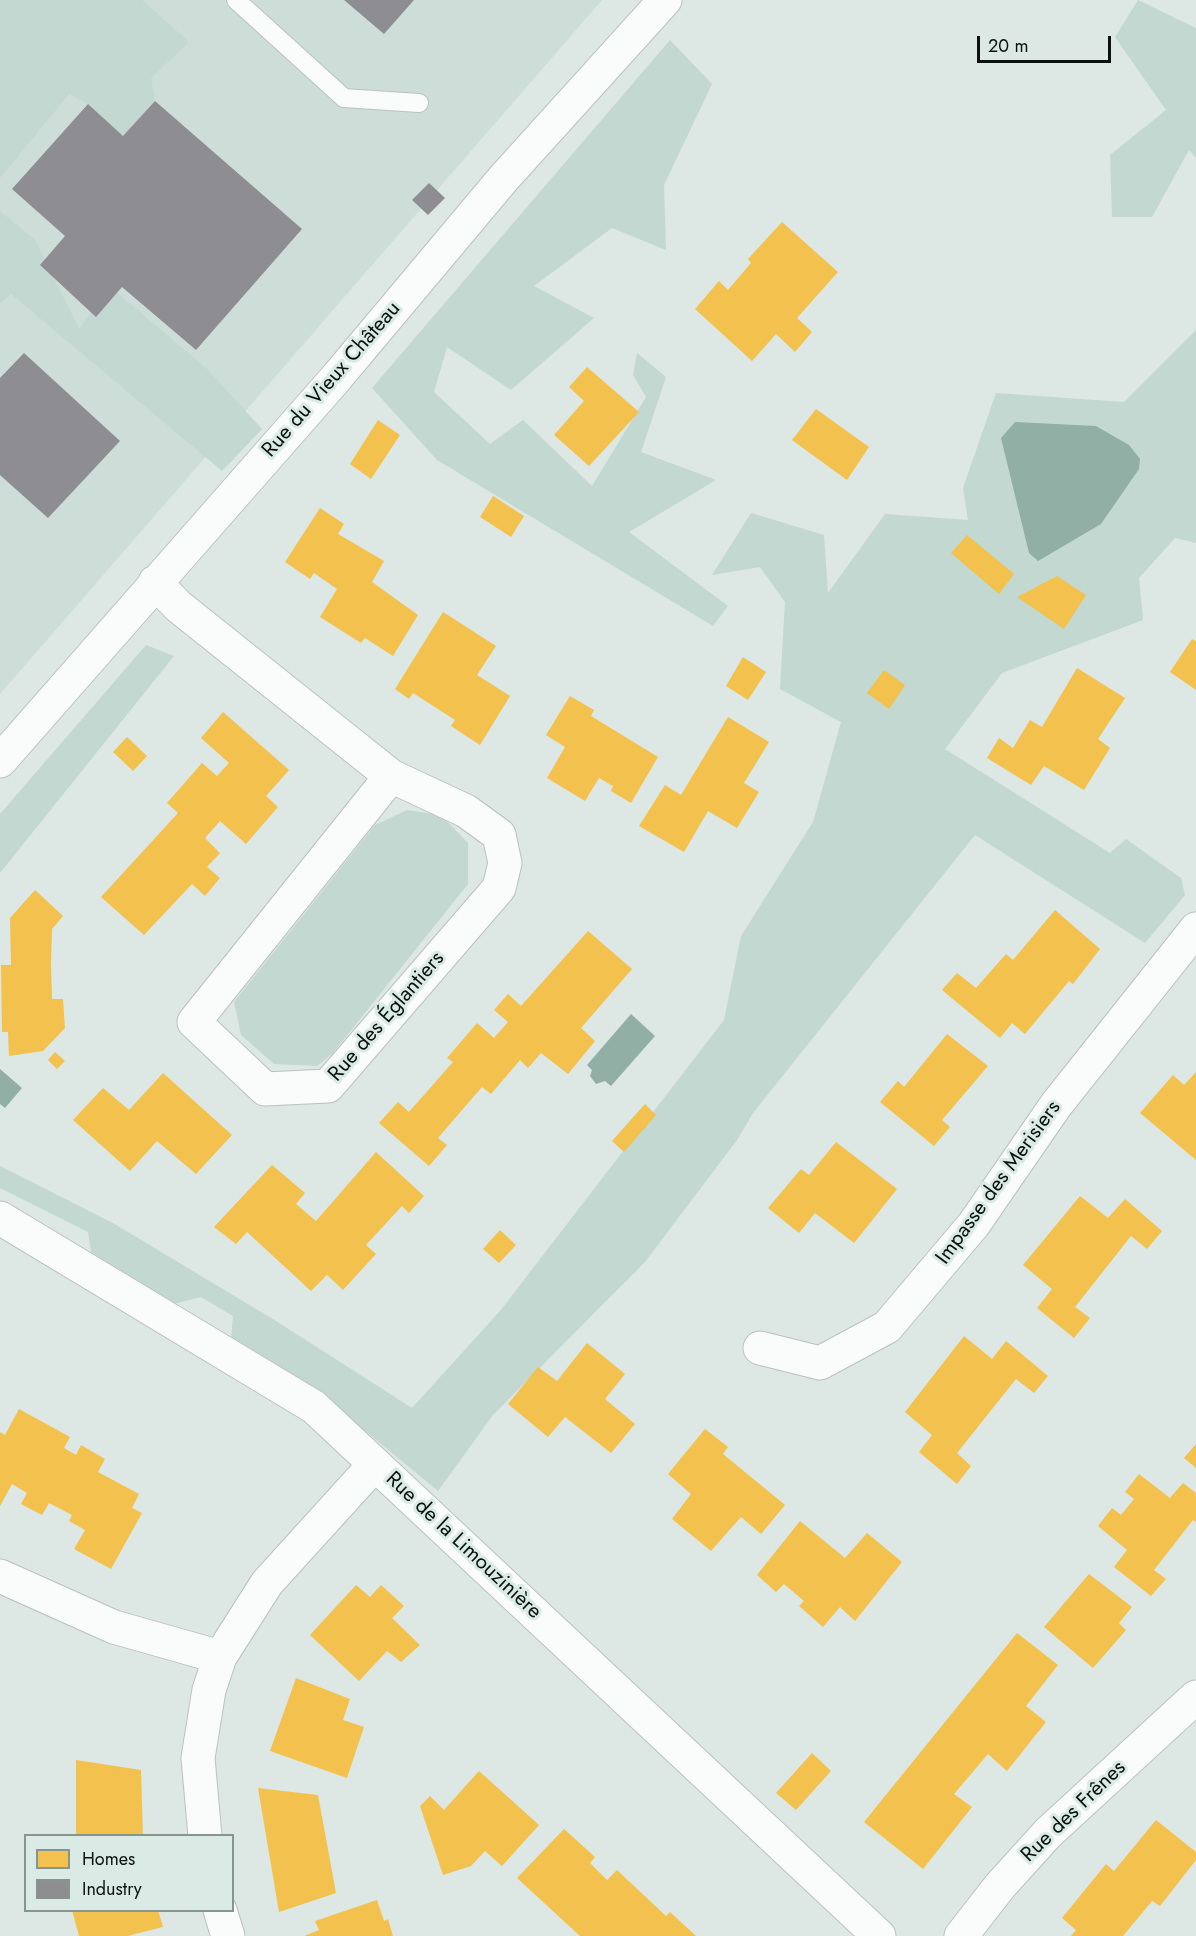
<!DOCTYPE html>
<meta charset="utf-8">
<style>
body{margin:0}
#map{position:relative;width:1196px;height:1936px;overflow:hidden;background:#dde7e3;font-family:Jost,sans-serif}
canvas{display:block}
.legend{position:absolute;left:24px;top:1834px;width:210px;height:78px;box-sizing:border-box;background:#d9ebe4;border:2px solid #87948f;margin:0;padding:8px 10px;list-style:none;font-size:18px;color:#0b110f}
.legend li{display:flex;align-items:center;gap:12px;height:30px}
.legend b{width:30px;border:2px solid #87948f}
.scale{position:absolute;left:977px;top:36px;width:134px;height:27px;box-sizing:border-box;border:3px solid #0b110f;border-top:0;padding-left:8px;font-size:18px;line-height:21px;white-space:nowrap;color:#0b110f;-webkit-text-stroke:4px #d9ebe4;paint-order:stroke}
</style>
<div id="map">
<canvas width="1196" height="1936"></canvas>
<ul class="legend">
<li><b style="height:16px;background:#f2c14e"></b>Homes</li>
<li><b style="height:16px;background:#8d8d92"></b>Industry</li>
</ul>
<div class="scale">20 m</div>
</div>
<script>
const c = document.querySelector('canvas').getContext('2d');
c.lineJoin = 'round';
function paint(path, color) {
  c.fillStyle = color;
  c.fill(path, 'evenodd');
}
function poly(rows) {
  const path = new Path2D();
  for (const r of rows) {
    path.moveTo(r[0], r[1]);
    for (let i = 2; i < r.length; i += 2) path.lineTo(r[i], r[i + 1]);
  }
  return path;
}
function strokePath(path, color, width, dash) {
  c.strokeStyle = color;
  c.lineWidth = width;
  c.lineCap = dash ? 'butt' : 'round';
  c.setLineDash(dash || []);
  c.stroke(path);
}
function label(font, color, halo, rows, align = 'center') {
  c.font = font + ' Jost,sans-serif';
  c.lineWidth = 6;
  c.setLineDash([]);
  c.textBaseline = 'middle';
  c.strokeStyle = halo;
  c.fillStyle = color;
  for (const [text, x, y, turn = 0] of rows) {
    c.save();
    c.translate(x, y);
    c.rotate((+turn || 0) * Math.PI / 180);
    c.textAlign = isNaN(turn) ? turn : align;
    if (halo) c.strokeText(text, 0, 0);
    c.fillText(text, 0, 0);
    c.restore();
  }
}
const built = poly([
 [0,0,602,0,0,694]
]);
const green = poly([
 [0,0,142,0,189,42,151,78,155,101,123,136,88,104,69,94,0,178],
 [1138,0,1196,28,1196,158,1189,150,1152,217,1112,217,1110,155,1166,110,1115,37],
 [670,40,712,84,664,185,666,250,612,228,534,286,594,318,511,390,447,347,434,392,490,444,523,420,592,486,646,397,633,375,637,353,666,377,641,452,716,480,629,532,728,606,713,626,437,460,372,388],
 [0,211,35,240,79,329,110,287,206,368,262,429,222,471,11,294,0,303],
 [1196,330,1196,543,1175,538,1139,578,1143,620,1002,673,945,749,1110,853,1126,839,1181,878,1185,895,1145,943,975,835,753,1113,737,1140,645,1262,493,1415,438,1491,368,1433,231,1341,233,1316,201,1297,173,1304,91,1252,88,1232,0,1188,0,1166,113,1223,276,1321,412,1408,500,1311,724,1020,741,936,813,822,841,722,780,689,785,602,760,567,712,575,751,513,824,535,828,593,885,514,968,520,963,488,996,393,1124,402],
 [146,645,174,656,0,873,0,814],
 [407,810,441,815,468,843,468,884,333,1053,317,1066,274,1064,241,1035,234,1002,375,825]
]);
const water = poly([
 [1015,422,1096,426,1129,445,1140,459,1139,469,1101,524,1038,561,1029,553,1001,438],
 [631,1014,655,1036,611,1086,605,1081,596,1084,590,1076,592,1070,587,1065],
 [0,1069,22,1088,5,1108,0,1104]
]);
const homes = poly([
 [782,222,838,272,797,318,812,332,795,352,776,334,752,361,695,309,719,281,728,290,751,263,748,259],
 [587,367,639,412,589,466,554,435,584,401,569,387],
 [816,409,869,447,847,480,792,440],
 [378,420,400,435,371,479,350,464],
 [493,496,524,516,511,537,480,517],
 [320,508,344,524,338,534,384,561,372,582,418,615,393,656,365,638,361,643,320,617,337,589,314,573,310,579,285,562],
 [967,535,1014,574,999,594,951,553],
 [1057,576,1086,595,1064,629,1017,597],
 [443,612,496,646,477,675,510,696,480,745,451,726,455,720,413,693,409,699,395,689],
 [1192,639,1196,641,1196,690,1170,672],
 [743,657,766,672,748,700,726,686],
 [1077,668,1125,698,1098,739,1110,748,1084,790,1044,766,1031,785,987,758,999,738,1013,748,1030,720,1042,727],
 [884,670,905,685,889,709,867,693],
 [570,696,594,710,591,716,658,757,631,803,611,791,613,786,599,778,585,801,547,778,565,747,546,735],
 [223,712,289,770,266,796,278,807,246,844,220,821,205,838,220,853,207,867,220,878,205,896,192,884,144,935,101,897,178,813,167,803,202,763,217,776,229,763,201,738],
 [728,717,769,742,744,783,759,792,737,828,708,811,684,852,639,826,665,785,681,795],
 [127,737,147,756,133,771,113,752],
 [35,890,63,916,52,929,51,964,52,999,63,999,65,1028,43,1051,9,1056,8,1032,2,1032,1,965,11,965,10,918],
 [1055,910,1100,949,1073,984,1069,981,1025,1034,1012,1023,1000,1038,942,990,957,973,976,988,1006,954,1013,960],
 [588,931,632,969,581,1028,595,1041,568,1074,541,1053,528,1068,520,1060,491,1094,482,1087,438,1138,447,1145,429,1166,379,1123,398,1102,409,1112,453,1062,447,1058,477,1023,494,1038,508,1022,494,1010,508,994,521,1006],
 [947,1034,988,1066,942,1120,950,1127,934,1146,880,1102,898,1081,904,1087],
 [55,1052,65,1061,57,1069,48,1060],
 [1196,1072,1196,1160,1140,1113,1173,1075,1184,1085],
 [163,1073,232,1135,196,1174,157,1141,130,1171,73,1120,103,1088,129,1110],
 [645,1104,656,1115,624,1152,612,1141],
 [836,1142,897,1189,854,1243,815,1213,799,1233,768,1208,801,1169,809,1175],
 [376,1152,424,1196,409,1213,402,1206,366,1245,376,1254,343,1290,327,1275,311,1291,247,1232,236,1244,214,1227,272,1165,305,1193,296,1204,316,1221],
 [1080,1196,1108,1218,1125,1199,1162,1231,1147,1249,1131,1236,1075,1307,1090,1318,1074,1338,1037,1308,1052,1289,1023,1265],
 [500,1230,516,1245,499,1263,483,1249],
 [964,1336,992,1359,1006,1341,1048,1376,1034,1393,1016,1379,957,1453,971,1466,957,1484,919,1452,932,1435,905,1412],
 [587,1343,625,1374,605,1399,635,1424,611,1453,565,1417,548,1437,508,1404,538,1367,557,1381],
 [19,1409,70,1437,64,1448,76,1455,81,1445,105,1459,98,1472,139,1494,132,1508,142,1513,111,1569,74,1549,85,1530,69,1521,72,1515,49,1503,42,1515,21,1504,27,1493,12,1484,0,1506,0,1432,5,1435],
 [705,1429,728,1447,723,1454,785,1505,761,1534,741,1517,711,1551,672,1519,691,1494,668,1474],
 [1196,1444,1196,1468,1184,1458],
 [1139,1474,1170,1498,1183,1483,1196,1493,1196,1522,1193,1520,1154,1570,1166,1579,1151,1596,1114,1567,1127,1550,1098,1526,1112,1508,1121,1515,1134,1499,1125,1492],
 [800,1521,845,1558,867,1533,902,1562,855,1621,840,1607,823,1627,799,1606,804,1601,784,1584,776,1592,757,1575],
 [1089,1574,1132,1607,1119,1623,1126,1630,1093,1668,1044,1627],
 [356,1585,370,1597,381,1585,404,1606,392,1618,420,1645,401,1662,387,1651,359,1681,310,1635],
 [1017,1633,1058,1665,1026,1706,1046,1722,1007,1771,988,1754,954,1794,972,1807,923,1869,864,1822],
 [296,1678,350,1699,343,1720,364,1727,347,1778,270,1751],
 [812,1753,831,1771,796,1810,776,1793],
 [76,1760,141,1770,143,1836,76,1836],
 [479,1771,539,1825,502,1866,485,1851,471,1866,443,1875,420,1806,430,1796,444,1810],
 [258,1788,318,1795,336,1893,279,1912],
 [1156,1820,1196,1852,1196,1860,1160,1906,1152,1901,1123,1936,1071,1936,1076,1930,1062,1918,1106,1864,1114,1871],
 [564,1829,595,1857,590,1863,607,1880,617,1870,666,1916,670,1912,696,1936,580,1936,517,1878],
 [377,1900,384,1921,388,1919,393,1936,304,1936,319,1930,315,1921],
 [72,1910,158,1910,163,1927,127,1936,79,1936]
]);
const industry = poly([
 [344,0,414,0,384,34],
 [155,101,302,229,196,350,122,287,96,317,40,265,65,236,12,189,88,104,123,136],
 [429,183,445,198,428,215,412,200],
 [24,353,120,441,48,518,0,475,0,378]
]);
const lane = poly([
 [236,0,344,98,419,103]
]);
const street = poly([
 [155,582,178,606,391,776],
 [0,761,337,377,503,179,665,0],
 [391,776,466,811,499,835,505,863,499,888,328,1086,265,1089,194,1022,391,776],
 [0,1218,314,1407,879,1936],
 [760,1348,820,1363,887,1327,974,1224,1056,1105,1196,929],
 [0,1576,114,1627,220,1657],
 [205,1836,198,1758,209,1690,220,1657,267,1583,375,1464],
 [220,1910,228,1936],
 [961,1936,1000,1886,1048,1833,1196,1697]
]);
const streetNames = [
 ["Rue du Vieux Château",332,380,-49],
 ["Rue des Églantiers",387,1017,-49],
 ["Impasse des Merisiers",999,1183,-54],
 ["Rue de la Limouzinière",463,1546,43],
 ["Rue des Frênes",1074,1812,-44]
];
paint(built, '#ccded7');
paint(green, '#c3d8d0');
paint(water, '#91afa4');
paint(homes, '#f2c14e');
paint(industry, '#8d8d92');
strokePath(lane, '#bac2bf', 20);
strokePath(street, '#bac2bf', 35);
strokePath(lane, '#fafbfb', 18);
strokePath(street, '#fafbfb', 33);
label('21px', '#0b110f', '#d9ebe4', streetNames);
</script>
